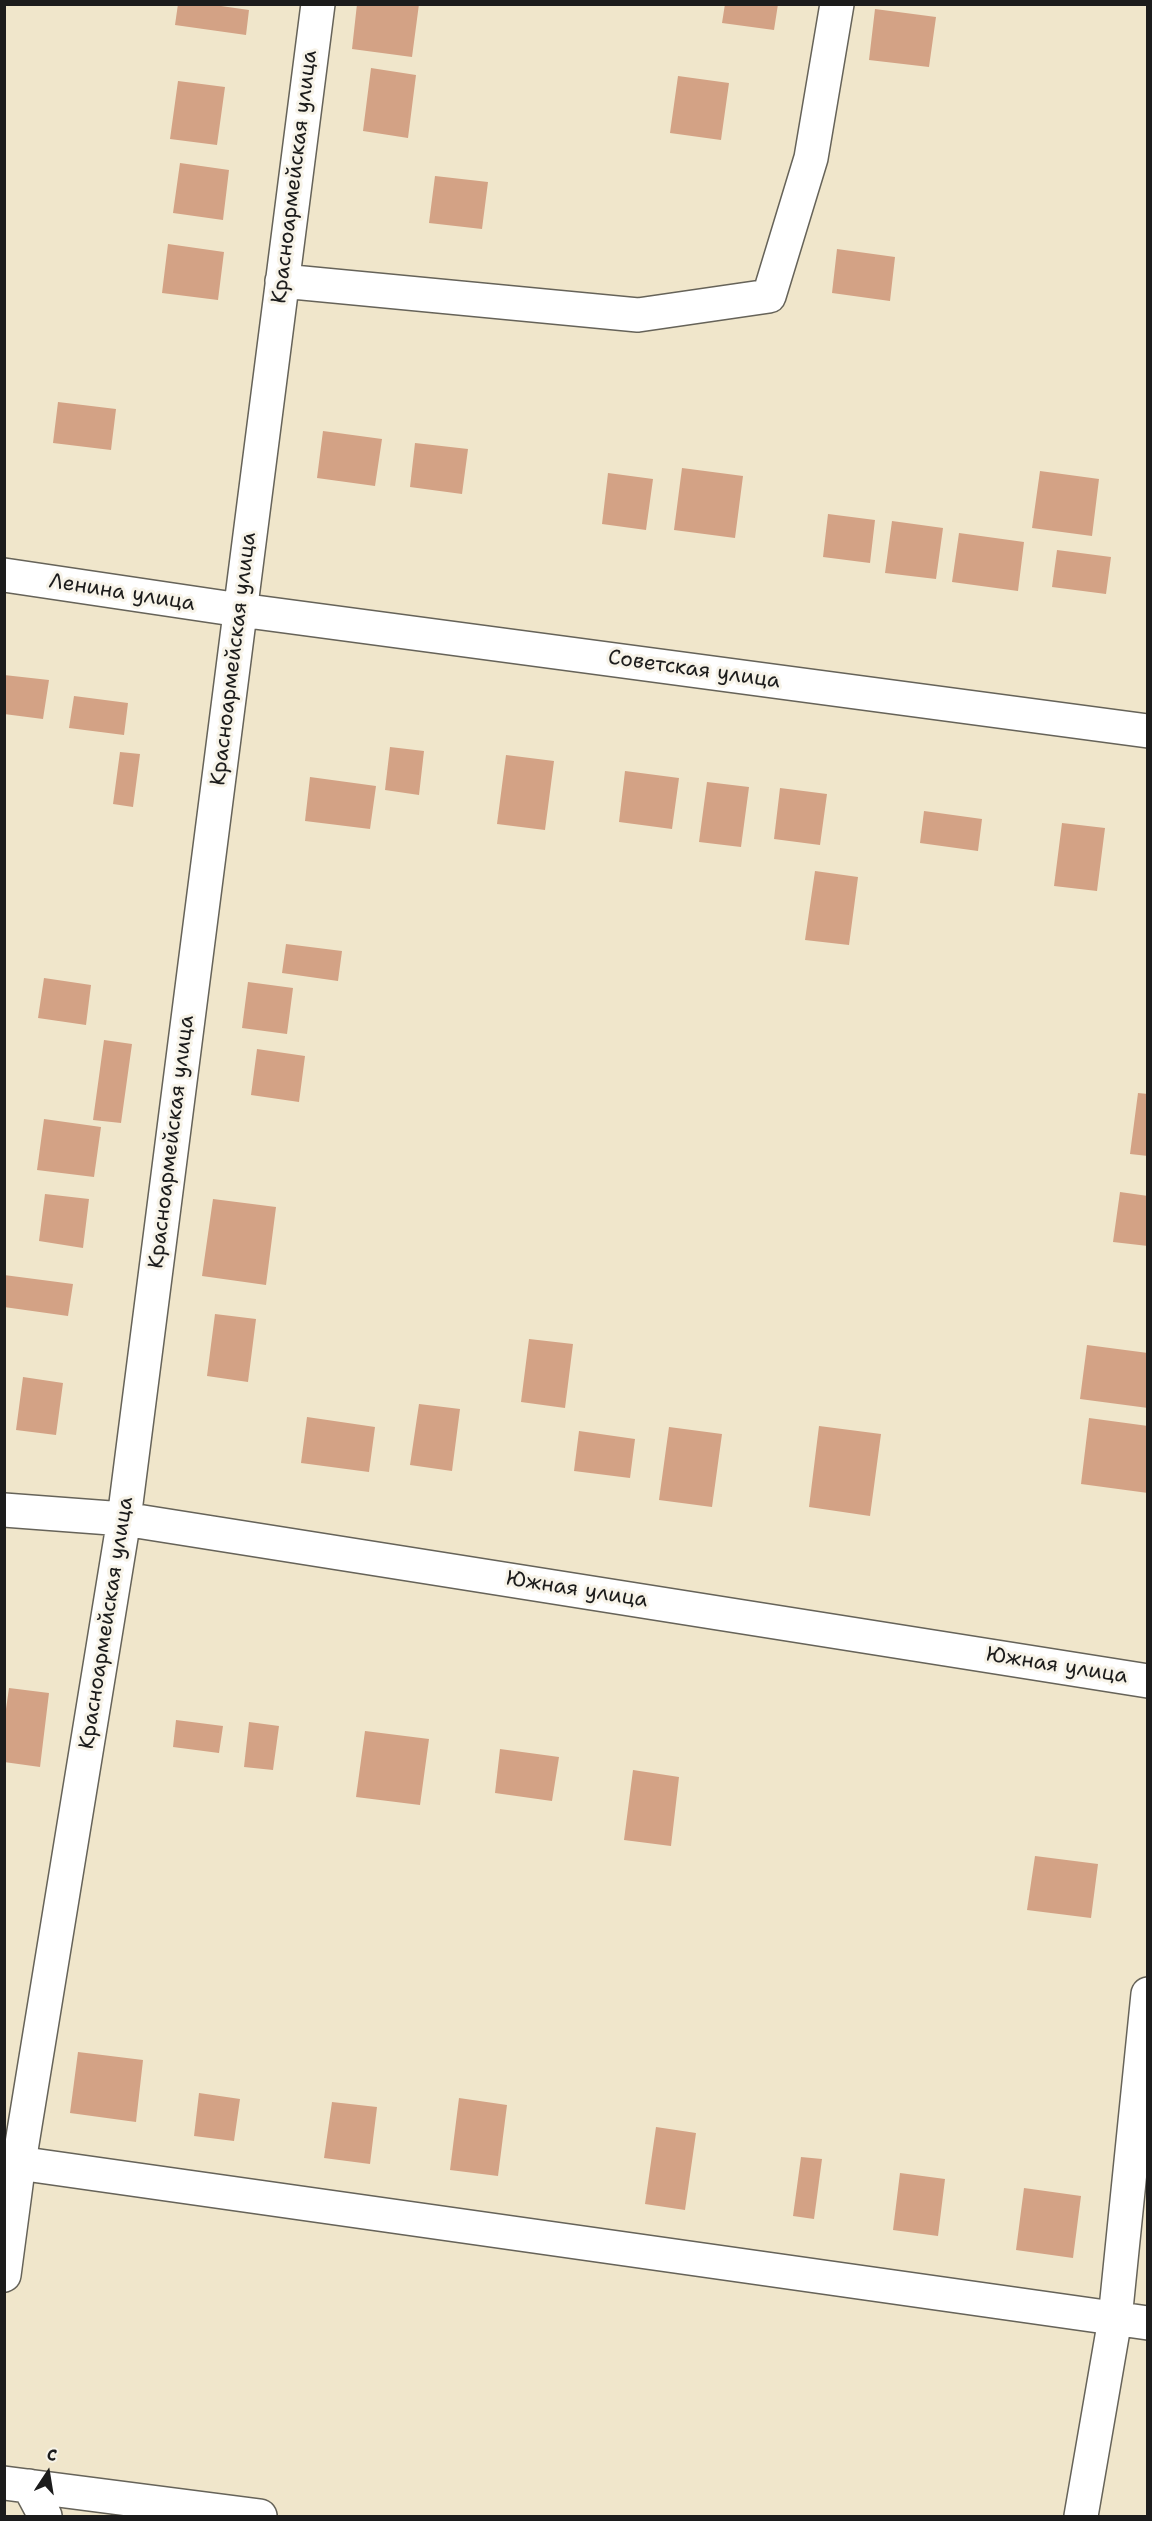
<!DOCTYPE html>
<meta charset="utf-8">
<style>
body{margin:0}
#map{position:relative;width:1152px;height:2521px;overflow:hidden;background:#f0e6cb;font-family:"Shantell Sans",sans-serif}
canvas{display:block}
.frame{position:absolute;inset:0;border:6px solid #1c1c1c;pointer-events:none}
.north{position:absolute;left:18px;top:2443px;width:60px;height:60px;-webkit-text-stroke:4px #f7f3e8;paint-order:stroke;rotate:12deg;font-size:16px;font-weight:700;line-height:24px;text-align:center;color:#1c1c1c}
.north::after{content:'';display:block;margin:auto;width:21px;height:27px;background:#1c1c1c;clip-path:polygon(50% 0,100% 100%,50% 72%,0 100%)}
</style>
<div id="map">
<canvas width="1152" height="2521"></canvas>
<div class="frame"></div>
<div class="north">С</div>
</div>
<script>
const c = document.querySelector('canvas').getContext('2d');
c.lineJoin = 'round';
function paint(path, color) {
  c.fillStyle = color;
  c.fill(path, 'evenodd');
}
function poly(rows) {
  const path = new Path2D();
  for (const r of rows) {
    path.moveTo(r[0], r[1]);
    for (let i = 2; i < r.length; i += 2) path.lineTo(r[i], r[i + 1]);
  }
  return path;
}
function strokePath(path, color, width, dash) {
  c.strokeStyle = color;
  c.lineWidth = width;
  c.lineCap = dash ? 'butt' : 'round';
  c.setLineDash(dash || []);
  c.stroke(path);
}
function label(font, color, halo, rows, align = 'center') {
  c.font = font + ' "Shantell Sans",sans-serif';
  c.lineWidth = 6;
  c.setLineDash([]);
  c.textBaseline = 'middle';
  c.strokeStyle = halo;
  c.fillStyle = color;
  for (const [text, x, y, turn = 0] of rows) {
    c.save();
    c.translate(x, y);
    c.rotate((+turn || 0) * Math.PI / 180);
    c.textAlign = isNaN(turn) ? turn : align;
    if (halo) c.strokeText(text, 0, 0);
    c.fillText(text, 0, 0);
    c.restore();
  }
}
const building = poly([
 [178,4,207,4,249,10,246,35,175,25],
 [357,4,419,4,412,57,352,49],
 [725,4,778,4,774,30,722,23],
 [875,9,936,17,929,67,869,60],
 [371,68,416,75,408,138,363,131],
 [678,76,729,83,721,140,670,133],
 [178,81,225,87,217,145,170,139],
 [180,163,229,170,223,220,173,213],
 [435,176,488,182,482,229,429,223],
 [168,244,224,252,218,300,162,293],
 [837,249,895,257,890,301,832,293],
 [58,402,116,409,111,450,53,443],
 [323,431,382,439,375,486,317,478],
 [415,443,468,449,462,494,410,487],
 [682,468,743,476,735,538,674,530],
 [1040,471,1099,479,1092,536,1032,528],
 [608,473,653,479,646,530,602,524],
 [828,514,875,520,870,563,823,557],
 [892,521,943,528,936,579,885,573],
 [959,533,1024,542,1018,591,952,582],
 [1057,550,1111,557,1106,594,1052,587],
 [4,675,49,680,43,719,4,714],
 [74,696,128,703,124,735,69,728],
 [390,747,424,751,419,795,385,790],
 [120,752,140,754,133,807,113,804],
 [506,755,554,761,545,830,497,824],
 [625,771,679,778,672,829,619,822],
 [310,777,376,786,370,829,305,821],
 [707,782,749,787,741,847,699,842],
 [780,788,827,794,820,845,774,839],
 [924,811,982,819,978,851,920,843],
 [1062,823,1105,828,1097,891,1054,886],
 [815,871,858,877,849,945,805,940],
 [286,944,342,951,338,981,282,973],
 [44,978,91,985,86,1025,38,1018],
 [248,982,293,988,287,1034,242,1028],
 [104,1040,132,1044,121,1123,93,1120],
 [257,1049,305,1056,299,1102,251,1095],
 [1138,1093,1148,1094,1148,1156,1130,1154],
 [44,1119,101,1127,94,1177,37,1170],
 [1120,1192,1148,1196,1148,1246,1113,1242],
 [45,1194,89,1199,83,1248,39,1241],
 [213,1199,276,1207,266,1285,202,1276],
 [4,1275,73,1284,68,1316,4,1307],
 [215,1314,256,1319,248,1382,207,1376],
 [529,1339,573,1344,565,1408,521,1402],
 [1087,1345,1148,1353,1148,1408,1080,1399],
 [23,1377,63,1383,56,1435,16,1430],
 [419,1404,460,1409,452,1471,410,1465],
 [307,1417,375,1427,369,1472,301,1463],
 [1089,1418,1148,1426,1148,1493,1081,1484],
 [819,1426,881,1434,870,1516,809,1507],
 [669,1427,722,1434,712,1507,659,1500],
 [579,1431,635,1439,630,1478,574,1471],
 [9,1688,49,1693,40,1767,4,1762,4,1723],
 [176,1720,223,1726,219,1753,173,1747],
 [249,1722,279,1726,273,1770,244,1767],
 [365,1731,429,1739,420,1805,356,1797],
 [500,1749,559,1757,552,1801,495,1793],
 [633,1770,679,1777,671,1846,624,1840],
 [1035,1856,1098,1864,1091,1918,1027,1910],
 [78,2052,143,2060,136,2122,70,2113],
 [199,2093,240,2099,234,2141,194,2136],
 [459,2098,507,2105,498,2176,450,2170],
 [332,2102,377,2107,370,2164,324,2158],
 [656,2127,696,2133,685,2210,645,2204],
 [801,2157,822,2159,814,2219,793,2216],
 [900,2173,945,2179,938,2236,893,2230],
 [1024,2188,1081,2196,1073,2258,1016,2250]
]);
const minor = poly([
 [282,281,638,315,769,296,811,158,837,4],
 [4,575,240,610,1148,731],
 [4,1510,124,1519,1148,1681],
 [4,2161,1148,2323],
 [4,2275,19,2162,124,1519,318,4],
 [4,2483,260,2516],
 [29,2486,45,2516],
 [1081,2516,1115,2319,1148,1994]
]);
const streetNames = [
 ["Красноармейская улица",295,177,-83],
 ["Ленина улица",122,593,9],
 ["Красноармейская улица",234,659,-83],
 ["Советская улица",694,670,8],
 ["Красноармейская улица",172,1142,-83],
 ["Южная улица",577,1590,9],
 ["Красноармейская улица",107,1623,-81],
 ["Южная улица",1057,1666,9]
];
paint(building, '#d3a285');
strokePath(minor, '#666359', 36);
strokePath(minor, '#fff', 33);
label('21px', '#1c1c1c', '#f7f3e8', streetNames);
</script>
